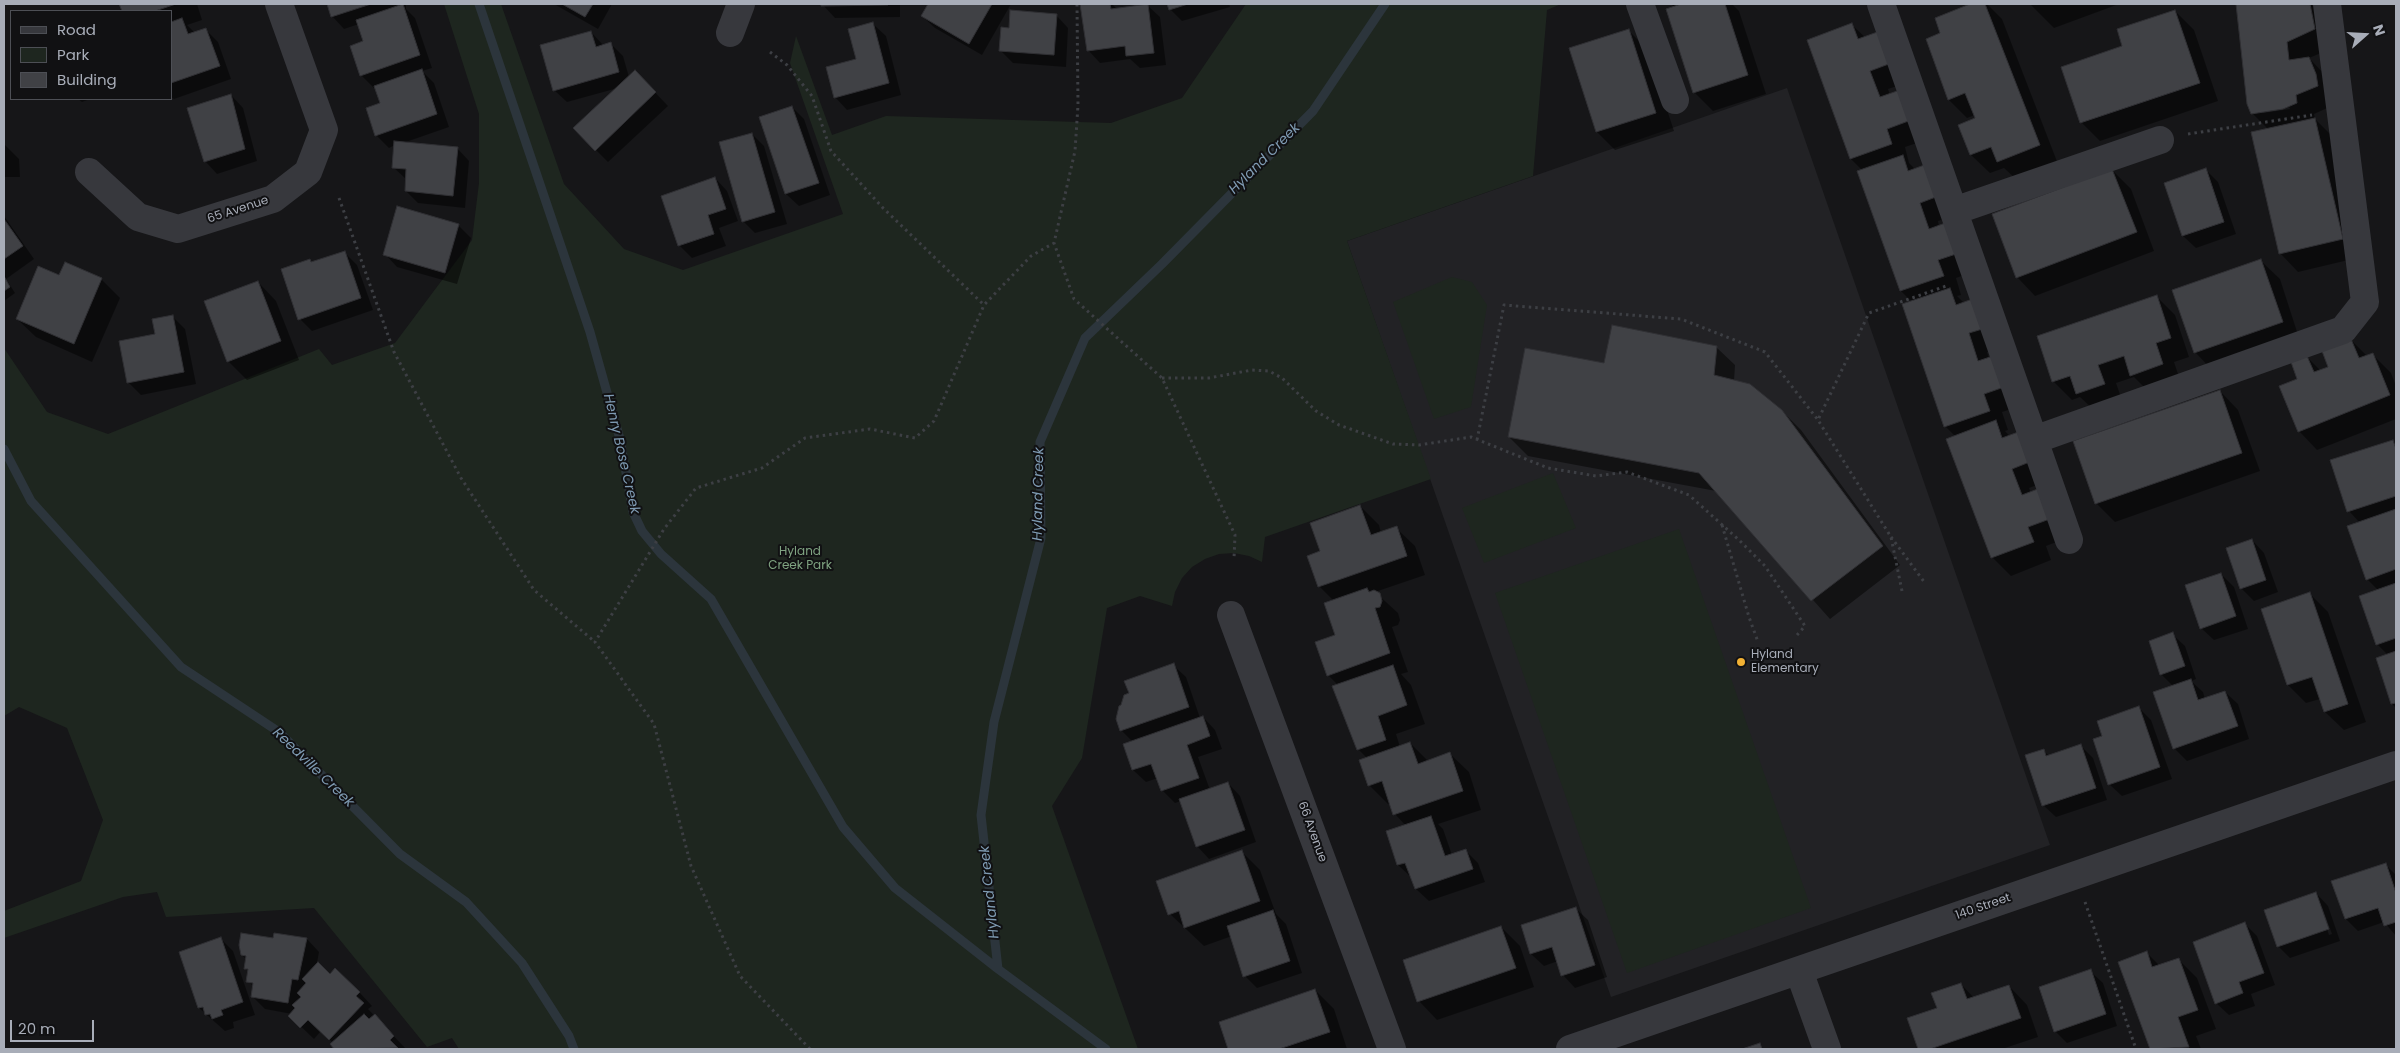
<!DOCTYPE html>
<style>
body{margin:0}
#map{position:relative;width:2400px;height:1053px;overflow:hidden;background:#161618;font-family:Poppins,sans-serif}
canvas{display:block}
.frame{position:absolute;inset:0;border:5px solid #a8adb8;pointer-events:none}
.legend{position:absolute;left:10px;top:10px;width:162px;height:90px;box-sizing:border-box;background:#111113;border:1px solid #4d4f55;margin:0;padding:6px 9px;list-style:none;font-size:15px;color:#a8adb8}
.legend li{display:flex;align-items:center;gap:10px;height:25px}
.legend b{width:25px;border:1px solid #4d4f55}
.north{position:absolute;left:2340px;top:10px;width:50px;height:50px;-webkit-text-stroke:4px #111113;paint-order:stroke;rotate:71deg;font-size:14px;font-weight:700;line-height:20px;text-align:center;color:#a8adb8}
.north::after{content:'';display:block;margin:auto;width:18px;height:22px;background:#a8adb8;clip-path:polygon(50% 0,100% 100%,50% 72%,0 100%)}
.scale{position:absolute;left:10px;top:1020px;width:84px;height:22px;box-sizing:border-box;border:2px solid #a8adb8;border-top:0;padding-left:6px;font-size:15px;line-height:18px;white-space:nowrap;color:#a8adb8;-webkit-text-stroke:4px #111113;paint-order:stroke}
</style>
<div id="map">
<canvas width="2400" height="1053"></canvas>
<div class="frame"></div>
<ul class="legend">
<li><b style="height:6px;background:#37383d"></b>Road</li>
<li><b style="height:14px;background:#1e261f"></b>Park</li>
<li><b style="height:14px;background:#404145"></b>Building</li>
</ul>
<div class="north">N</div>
<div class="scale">20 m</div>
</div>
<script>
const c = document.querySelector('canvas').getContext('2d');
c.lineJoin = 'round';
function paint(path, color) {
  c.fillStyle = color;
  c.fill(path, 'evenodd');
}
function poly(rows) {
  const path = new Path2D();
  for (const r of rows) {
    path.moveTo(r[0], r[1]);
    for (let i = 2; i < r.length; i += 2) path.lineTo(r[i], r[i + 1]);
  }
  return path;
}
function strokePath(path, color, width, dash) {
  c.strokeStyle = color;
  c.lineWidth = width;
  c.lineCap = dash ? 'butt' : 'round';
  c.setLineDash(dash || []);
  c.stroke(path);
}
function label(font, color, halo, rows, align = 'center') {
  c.font = font + ' Poppins,sans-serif';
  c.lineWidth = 4;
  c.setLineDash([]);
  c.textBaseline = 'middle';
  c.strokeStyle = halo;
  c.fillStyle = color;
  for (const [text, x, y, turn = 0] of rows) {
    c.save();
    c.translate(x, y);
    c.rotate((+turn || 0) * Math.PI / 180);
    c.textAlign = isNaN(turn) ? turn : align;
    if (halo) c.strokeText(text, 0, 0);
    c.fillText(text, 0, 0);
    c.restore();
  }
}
const built = poly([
 [1787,88,2050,845,1611,997,1347,241]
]);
const green = poly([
 [444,4,501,4,564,184,624,249,683,270,843,214,790,63,796,36,832,135,886,116,1111,123,1182,98,1246,4,1561,4,1547,10,1533,176,1347,241,1431,479,1265,537,1262,562,1249,556,1234,553,1219,554,1205,559,1192,567,1182,578,1175,592,1172,606,1140,596,1107,608,1082,758,1052,806,1138,1049,459,1049,452,1038,427,1047,314,908,166,917,157,892,123,897,4,938,4,911,81,881,103,820,67,728,19,707,4,716,4,348,47,412,108,434,319,349,332,365,395,343,472,240,479,183,479,114],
 [1452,277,1472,282,1487,305,1471,407,1434,419,1393,302],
 [1553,473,1576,528,1484,563,1462,508],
 [1679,529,1811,908,1627,973,1495,593]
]);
const shadow = poly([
 [121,4,197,4,202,20,187,25,195,33,205,29,218,42,231,79,174,99,171,97,171,11,123,11],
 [328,4,406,4,406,9,415,18,432,68,422,71,434,83,449,127,403,143,457,148,469,161,465,208,418,203,406,191,407,180,393,167,395,145,389,148,376,135,381,104,376,87,374,88,361,75,365,42,359,24,344,29,332,16],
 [554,4,612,4,598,29],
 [822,4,900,4,900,17,835,18],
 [929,4,1011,4,982,55,935,28,922,16],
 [1091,4,1112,4,1117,9,1147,5,1160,17,1166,65,1140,68,1130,59,1100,63,1088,50,1082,5],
 [1168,4,1229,4,1230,7,1182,21,1170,9],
 [1671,4,1732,4,1739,11,1766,94,1713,111,1694,92,1674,7],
 [1974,4,1987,4,2002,19,2058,164,2017,180,2004,168,1990,173,1971,155,1960,126,1976,119,1975,115,1967,118,1949,100,1927,40,1942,34,1936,18],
 [2030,4,2119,4,2054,28],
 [2238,4,2311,4,2326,19,2333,48,2309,58,2328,78,2336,104,2314,114,2315,119,2334,138,2361,257,2298,272,2280,253,2269,130,2252,113,2248,104],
 [2289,107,2290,109,2263,113,2263,110],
 [2175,11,2194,30,2218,101,2100,141,2081,122,2124,47],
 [1056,15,1068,28,1066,67,1013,63,1001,51],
 [873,24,886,36,901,95,847,110,835,97,857,60],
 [1852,25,1912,81,1888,89,1890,95,1929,139,1905,147,1909,163,1959,214,1938,221,1939,227,1976,271,1956,278,1961,295,1957,296,2006,345,1987,352,1989,359,2024,405,2002,412,2008,430,2005,431,2050,480,2029,488,2031,493,2072,536,2046,546,2051,560,2011,576,1992,557,1956,437,1945,426,1912,302,1901,291,1863,171,1851,159],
 [1628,30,1647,49,1674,131,1615,150,1597,132],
 [591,32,604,46,611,44,623,56,629,77,647,84,668,106,608,162,596,150,618,88,567,102,554,90],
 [231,95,243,108,257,161,217,174,205,161],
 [78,99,90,99,82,102],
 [792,107,804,119,830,195,799,206,786,194,760,118],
 [752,134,764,146,787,224,755,233,743,221],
 [4,144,19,159,20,177,4,177],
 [2112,170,2131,189,2154,251,2035,296,2017,277],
 [2206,170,2218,182,2236,234,2196,248,2183,236,2165,184],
 [715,178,727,191,738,221,719,228,726,246,692,258,679,245],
 [4,216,34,259,6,279,15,293,4,301],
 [458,225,471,238,457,284,397,267,385,254],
 [344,252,357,265,373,310,312,331,300,319],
 [2261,261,2280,279,2300,341,2213,371,2195,352],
 [101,279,120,298,92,362,36,337,17,319],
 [258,282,276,301,299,360,247,380,228,361],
 [2156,296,2175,315,2189,357,2174,362,2181,383,2150,393,2134,377,2116,383,2123,403,2096,412,2080,397,2072,400,2053,381],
 [173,317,185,329,196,384,141,395,128,382,156,335],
 [2351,340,2367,356,2372,354,2391,373,2396,386,2396,419,2317,450,2299,431,2299,380,2307,357,2321,371,2330,368],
 [1716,347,1735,365,1734,381,1782,411,1801,430,1900,565,1830,619,1716,491,1528,456,1509,437,1605,364],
 [2220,391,2238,410,2260,471,2115,522,2096,503],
 [2393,441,2396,444,2396,708,2392,704,2388,655,2377,644,2378,590,2367,579,2360,523,2349,511],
 [1360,506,1379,525,1381,533,1396,528,1415,546,1425,575,1375,592,1398,613,1400,620,1398,625,1392,627,1408,672,1401,674,1411,685,1425,724,1396,734,1400,747,1410,743,1428,761,1450,754,1469,772,1481,810,1438,824,1443,829,1452,855,1466,851,1478,863,1485,882,1429,901,1416,889,1411,877,1398,865,1406,826,1395,814,1391,803,1388,804,1369,785,1367,758,1358,749,1338,685,1328,675,1337,635,1334,601,1319,586,1321,552],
 [2252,540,2264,553,2278,592,2254,601,2241,588],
 [2221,574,2234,587,2248,629,2214,640,2201,628],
 [2310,594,2328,612,2366,722,2344,730,2325,712,2320,699,2306,703,2288,685],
 [2172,634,2185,646,2196,679,2191,681,2203,692,2205,699,2225,692,2238,704,2249,739,2187,761,2174,748,2173,686,2161,674],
 [1173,665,1186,677,1200,718,1203,717,1215,730,1222,749,1198,757,1210,790,1228,783,1240,796,1256,842,1209,859,1197,846,1181,801,1175,803,1162,790,1158,778,1146,782,1133,770,1125,745,1133,742,1121,730],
 [2139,708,2151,720,2172,779,2122,796,2109,784,2103,736],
 [2081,746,2093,758,2107,800,2056,817,2043,805,2043,750,2049,756],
 [1241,851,1260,870,1276,914,1286,924,1302,973,1257,988,1245,976,1232,936,1204,946,1170,914],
 [2385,864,2396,875,2396,936,2384,922,2358,931,2346,919],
 [2316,893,2328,906,2340,941,2290,958,2278,946],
 [2320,907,2322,907,2332,934,2329,935],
 [1575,908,1588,920,1607,977,1575,988,1563,975,1558,961,1544,966,1531,954],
 [2245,924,2257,936,2275,985,2251,994,2255,1006,2229,1015,2216,1003],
 [1501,927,1520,946,1534,987,1437,1020,1419,1001],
 [221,939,233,951,255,1015,233,1022,234,1028,225,1031,199,1008,181,952],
 [274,939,307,939,319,952,317,963,330,976,335,970,360,993,372,1006,368,1009,406,1049,336,1049,332,1044,333,1043,321,1031,314,1039,290,1016,292,1014,265,1009,252,996,254,987,248,981,249,972,245,968,246,959,242,955],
 [2147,953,2160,966,2178,959,2197,978,2216,1029,2196,1036,2201,1049,2151,1049,2120,962],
 [2090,971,2103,983,2117,1026,2067,1043,2055,1031],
 [1961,984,1974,998,2009,986,2027,1005,2038,1037,2002,1049,1919,1049,1909,1019,1938,1009],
 [1315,990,1334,1009,1347,1049,1230,1049,1221,1023]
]);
const stream = poly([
 [479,4,590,332,620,439,633,512,642,531,661,554,711,599,843,827,895,888,998,969],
 [4,449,31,501,181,667,279,732,400,854,466,902,522,963,569,1036,574,1049],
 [1106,1049,998,969,981,815,994,722,1041,538,1040,442,1085,338,1162,264,1313,111,1385,4]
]);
const building = poly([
 [119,4,176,4,155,11,122,11,119,4],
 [327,4,371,4,331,17,327,4],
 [403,4,420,55,360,76,350,46,363,41,356,20,403,4],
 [562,4,593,4,585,17,562,4],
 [821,4,888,4,888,5,821,6,821,4],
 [928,4,992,4,969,44,921,16,928,4],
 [1080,4,1110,4,1111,9,1148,4,1154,53,1126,56,1125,46,1087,51,1080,4],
 [1167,4,1188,4,1169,10,1167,4],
 [1681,4,1725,4,1748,75,1693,93,1666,9,1681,4],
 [1970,4,1985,4,2040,145,1997,162,1991,147,1970,155,1958,125,1975,118,1965,93,1948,100,1926,39,1940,33,1935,18,1970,4],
 [2236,4,2310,4,2315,29,2287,42,2289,60,2309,57,2316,74,2318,86,2296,95,2297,103,2283,109,2251,114,2247,104,2236,4],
 [1010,10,1057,14,1054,55,999,51,1001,27,1009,28,1010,10],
 [2175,10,2200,83,2080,123,2061,67,2122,46,2117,29,2175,10],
 [182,18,188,34,206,28,220,66,171,83,171,22,182,18],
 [873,22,889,83,834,98,826,67,856,59,848,29,873,22],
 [1852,23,1858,39,1883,30,1894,62,1870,71,1880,97,1900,90,1911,120,1887,129,1892,144,1850,159,1807,40,1852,23],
 [1629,29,1656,113,1596,132,1569,48,1629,29],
 [591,31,596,47,611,42,619,72,553,91,540,45,591,31],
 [422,69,437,114,375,136,366,108,380,103,374,86,422,69],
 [635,70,656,92,595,151,573,128,635,70],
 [231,94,245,149,204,162,187,108,231,94],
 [792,106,819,183,785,194,759,117,792,106],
 [2315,118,2343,239,2279,254,2251,132,2315,118],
 [752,133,775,212,742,222,719,142,752,133],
 [394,141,458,147,453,196,405,191,406,169,392,168,394,141],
 [1903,155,1908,171,1930,163,1941,195,1920,203,1929,229,1948,222,1959,253,1938,260,1944,276,1900,291,1857,171,1903,155],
 [2206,168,2224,222,2182,236,2164,183,2206,168],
 [2112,169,2137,232,2016,278,1992,214,2112,169],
 [715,177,726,209,708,215,714,234,678,246,661,196,715,177],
 [397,206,459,224,445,273,383,255,397,206],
 [4,219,23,246,4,259,4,219],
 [345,251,361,298,298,320,281,269,310,259,311,262,345,251],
 [2261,259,2283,322,2194,353,2172,290,2261,259],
 [65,262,102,278,74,344,16,319,38,266,59,275,65,262],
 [4,276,10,287,4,291,4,276],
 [258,281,281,341,227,362,204,301,258,281],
 [1950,288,1956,305,1978,297,1989,327,1969,333,1978,361,1996,355,2007,386,1984,394,1990,411,1944,427,1902,304,1950,288],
 [2157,295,2171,338,2156,343,2163,364,2130,376,2124,356,2098,365,2105,384,2076,394,2070,376,2052,382,2037,336,2157,295],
 [173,315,184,372,127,383,119,341,155,334,152,319,173,315],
 [1612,325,1717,346,1714,375,1750,384,1782,410,1883,546,1811,601,1699,473,1508,437,1525,348,1604,363,1612,325],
 [2351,339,2359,358,2373,353,2390,395,2298,432,2279,386,2297,379,2291,362,2307,356,2314,372,2328,367,2322,351,2351,339],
 [2220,390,2242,453,2095,504,2073,441,2220,390],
 [1996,420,2002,438,2021,431,2032,461,2012,469,2022,495,2043,487,2055,517,2028,527,2034,542,1991,558,1946,439,1996,420],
 [2393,440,2396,449,2396,496,2347,512,2330,460,2393,440],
 [1360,505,1371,535,1397,526,1407,556,1318,587,1307,556,1320,551,1310,523,1360,505],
 [2396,509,2396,569,2366,580,2347,526,2396,509],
 [2252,539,2266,580,2240,589,2226,548,2252,539],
 [2221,573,2236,616,2200,629,2185,585,2221,573],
 [2396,583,2396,638,2376,645,2359,596,2396,583],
 [1367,588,1369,592,1374,590,1380,593,1382,601,1380,607,1375,608,1390,653,1327,676,1315,642,1335,635,1324,603,1367,588],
 [2310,592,2348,704,2324,712,2312,677,2287,685,2261,609,2310,592],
 [2173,632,2185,666,2160,675,2149,641,2173,632],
 [2396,651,2396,703,2391,704,2376,658,2396,651],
 [1174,663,1189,707,1120,731,1116,719,1119,706,1121,705,1124,695,1129,693,1124,681,1174,663],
 [1393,665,1407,705,1378,716,1386,740,1357,750,1332,686,1393,665],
 [2191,679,2198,700,2225,691,2238,726,2173,749,2153,692,2191,679],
 [2139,706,2160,767,2108,785,2093,739,2102,736,2097,721,2139,706],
 [1203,716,1210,736,1187,745,1199,778,1161,791,1151,764,1132,770,1123,744,1203,716],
 [1410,742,1418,764,1450,752,1463,791,1393,815,1382,781,1368,786,1359,760,1410,742],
 [2081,744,2096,788,2042,806,2025,755,2044,749,2046,756,2081,744],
 [1228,782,1245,830,1196,847,1179,799,1228,782],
 [1431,816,1445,856,1466,849,1473,869,1415,889,1405,863,1397,865,1386,831,1431,816],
 [1242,850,1260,901,1184,928,1179,911,1168,915,1156,881,1242,850],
 [2386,863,2396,893,2396,922,2384,926,2378,908,2345,919,2331,881,2386,863],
 [2316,892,2329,929,2277,947,2264,910,2316,892],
 [1576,907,1595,965,1561,976,1552,947,1530,954,1521,925,1576,907],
 [1273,910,1290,961,1243,977,1227,926,1273,910],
 [2245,922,2264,973,2239,982,2243,993,2215,1004,2193,942,2245,922],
 [1501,926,1516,968,1417,1002,1403,960,1501,926],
 [241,933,273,938,274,933,307,938,298,980,292,979,288,1003,251,997,253,983,246,982,248,969,244,969,246,956,241,955,239,945,241,933],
 [221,937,243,1002,221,1010,223,1015,212,1019,210,1014,205,1015,203,1007,198,1008,179,952,221,937],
 [2147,951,2152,967,2179,958,2198,1010,2178,1017,2189,1047,2150,1049,2118,962,2147,951],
 [318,962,330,974,335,968,360,992,356,996,364,1003,329,1040,308,1020,300,1028,288,1016,295,1008,292,1005,301,997,297,993,306,983,302,979,318,962],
 [2091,969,2106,1014,2054,1032,2039,987,2091,969],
 [1961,983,1967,999,2009,985,2021,1018,1930,1049,1918,1049,1907,1018,1937,1008,1931,993,1961,983],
 [1315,989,1330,1032,1279,1049,1228,1049,1219,1022,1315,989],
 [364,1014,369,1019,375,1014,394,1036,390,1040,398,1048,334,1049,330,1044,364,1014],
 [1760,1043,1762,1049,1742,1049,1760,1043]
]);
const path = poly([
 [1077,4,1078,105,1075,151,1054,243,1074,299,1162,378,1235,535,1234,559],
 [770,52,787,65,812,96,831,151,883,208,984,305],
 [2188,134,2312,115],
 [339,198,394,352,461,478,534,590,595,642],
 [1162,378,1209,378,1252,370,1269,371,1282,378,1316,411,1339,425,1393,444,1419,445,1471,437,1548,468,1596,476,1627,472,1689,495,1739,540,1765,566,1805,626,1797,635],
 [1477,440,1504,305,1681,319,1765,352,1818,420],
 [1722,525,1749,617,1758,642],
 [1891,537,1925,583],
 [1902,591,1891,537,1818,420,1869,313,1949,285],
 [2085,902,2136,1049],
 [810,1049,740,976,691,866,654,724,595,642,664,529,696,488,762,468,805,438,870,429,915,438,934,421,984,305,1031,256,1054,243]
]);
const minor = poly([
 [1640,4,1675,100],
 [1881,4,2069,540],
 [730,33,741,4],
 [89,172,138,217,178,229,273,199,308,172,324,130,279,4],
 [1954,211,2160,140],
 [2034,440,2343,330,2365,302,2327,4],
 [1231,615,1392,1049],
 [1799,971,1827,1049],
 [1570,1049,2396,765]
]);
const markers = [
 [1741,662,5,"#f2b134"]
];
const streetNames = [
 ["65 Avenue",238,210,-18],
 ["66 Avenue",1312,832,70],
 ["140 Street",1983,907,-19]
];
const parkNames = [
 ["Hyland",800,552],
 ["Creek Park",800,566]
];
const poiNames = [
 ["Hyland",1751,655],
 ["Elementary",1751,669]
];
const waterNames = [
 ["Hyland Creek",1265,159,-45],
 ["Henry Bose Creek",621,454,77],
 ["Hyland Creek",1039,494,-89],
 ["Reedville Creek",313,768,44],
 ["Hyland Creek",990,892,-96]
];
paint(built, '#222225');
paint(green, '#1e261f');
paint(shadow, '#0007');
strokePath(stream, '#2c353c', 9);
paint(building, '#404145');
strokePath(building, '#303034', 1);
strokePath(path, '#3d3f44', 3, [2.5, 4]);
strokePath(minor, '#37383d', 28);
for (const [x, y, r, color] of markers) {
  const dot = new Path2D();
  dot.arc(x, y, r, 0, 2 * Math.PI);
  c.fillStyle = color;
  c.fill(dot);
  strokePath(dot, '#111113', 2);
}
label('12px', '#a8adb8', '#111113', streetNames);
label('12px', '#7fa381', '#111113', parkNames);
label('12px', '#a8adb8', '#111113', poiNames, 'left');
label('italic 14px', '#7f9bb3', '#111113', waterNames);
</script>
